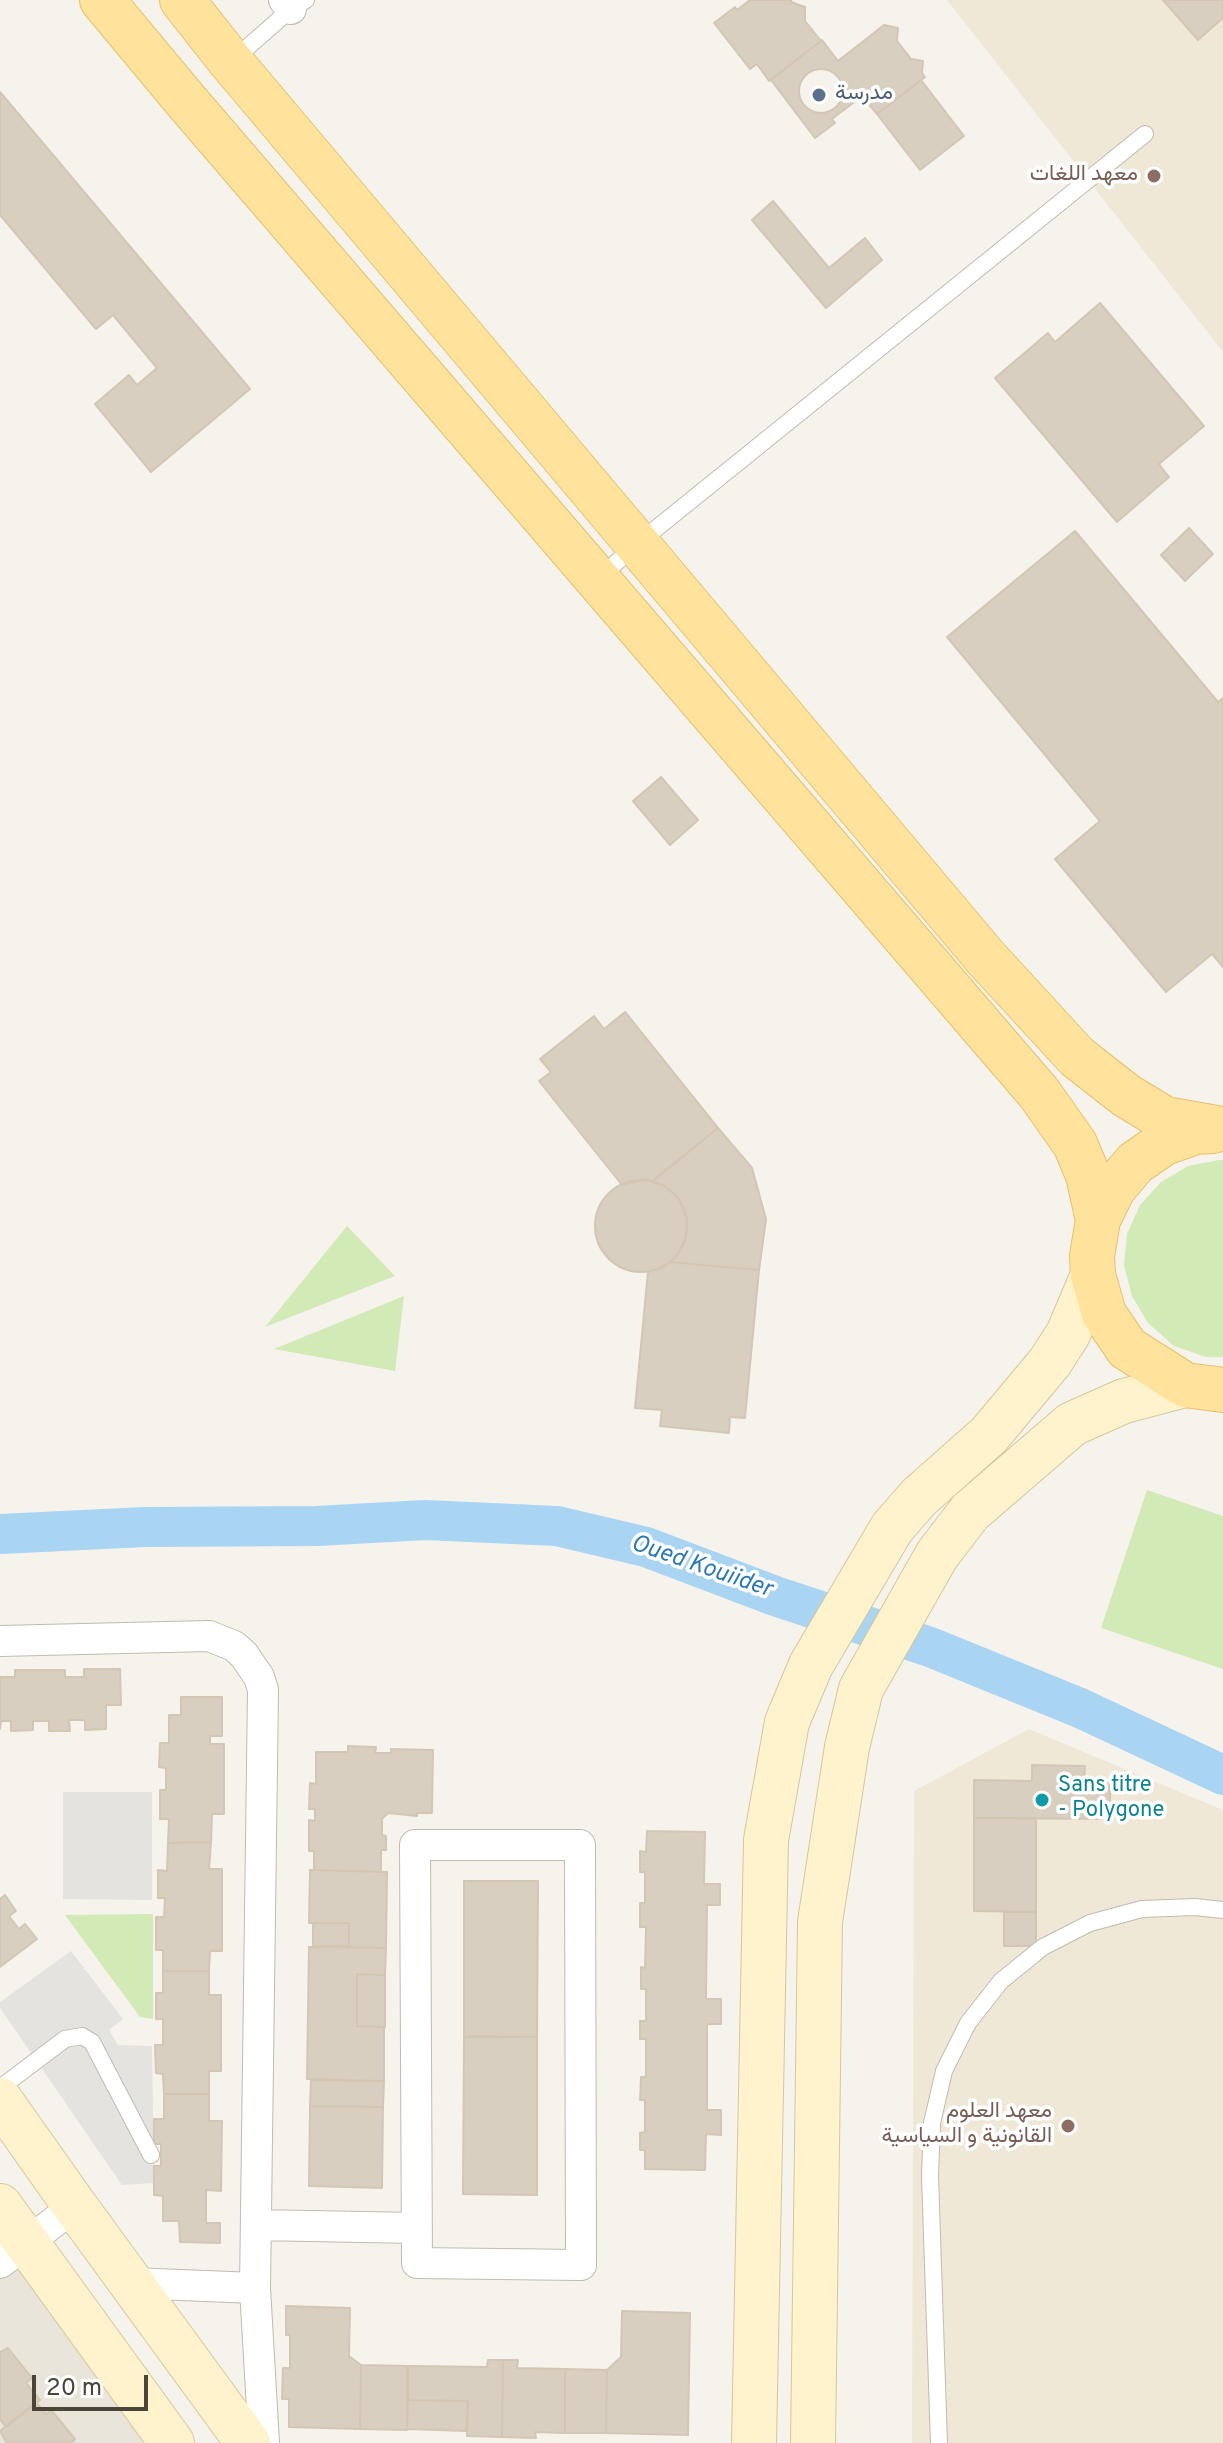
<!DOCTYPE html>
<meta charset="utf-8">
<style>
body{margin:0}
#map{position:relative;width:1223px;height:2443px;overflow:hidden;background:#f6f3ec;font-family:Overpass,sans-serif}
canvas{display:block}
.scale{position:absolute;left:32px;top:2375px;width:116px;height:36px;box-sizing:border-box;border:4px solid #4b4439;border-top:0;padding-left:10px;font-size:24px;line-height:28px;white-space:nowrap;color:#4b4439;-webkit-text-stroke:6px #fff;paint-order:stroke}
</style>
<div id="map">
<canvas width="1223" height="2443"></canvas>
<div class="scale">20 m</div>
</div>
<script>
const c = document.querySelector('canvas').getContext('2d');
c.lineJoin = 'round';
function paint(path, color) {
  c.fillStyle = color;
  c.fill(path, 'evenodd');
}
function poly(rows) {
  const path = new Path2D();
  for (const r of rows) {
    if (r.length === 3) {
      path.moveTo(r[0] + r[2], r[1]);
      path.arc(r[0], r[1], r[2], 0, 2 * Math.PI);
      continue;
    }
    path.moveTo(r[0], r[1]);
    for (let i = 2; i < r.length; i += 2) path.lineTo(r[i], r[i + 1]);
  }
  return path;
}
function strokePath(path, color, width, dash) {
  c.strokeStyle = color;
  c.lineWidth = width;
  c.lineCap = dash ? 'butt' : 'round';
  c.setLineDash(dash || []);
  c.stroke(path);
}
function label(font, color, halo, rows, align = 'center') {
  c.font = font + ' Overpass,Vazirmatn,sans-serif';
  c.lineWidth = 7;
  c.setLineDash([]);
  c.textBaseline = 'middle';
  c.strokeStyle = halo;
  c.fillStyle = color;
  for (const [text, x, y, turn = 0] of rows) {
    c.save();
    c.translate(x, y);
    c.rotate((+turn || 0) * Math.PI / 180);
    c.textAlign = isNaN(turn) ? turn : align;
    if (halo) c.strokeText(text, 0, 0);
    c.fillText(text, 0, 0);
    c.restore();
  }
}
const residential = poly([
 [0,2246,152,2443,0,2443]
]);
const education = poly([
 [947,0,1223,0,1223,352],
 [1029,1729,1223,1810,1223,2443,912,2443,914,1791]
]);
const green = poly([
 [1219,1160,1223,1160,1223,1357,1206,1357,1174,1346,1148,1323,1132,1296,1124,1265,1127,1234,1140,1205,1161,1182,1188,1166],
 [347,1226,395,1276,265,1327],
 [404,1296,395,1371,274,1349],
 [1147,1490,1223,1516,1223,1669,1101,1628],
 [153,1914,153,2019,140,2017,65,1915]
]);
const parking = poly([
 [63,1792,152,1792,152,1900,63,1899],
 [71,1951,123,2019,109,2030,118,2045,152,2046,154,2183,122,2185,0,2008,0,2002]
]);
const canal = poly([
 [0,1534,145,1527,317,1526,425,1520,557,1526,646,1547,775,1596,930,1647,1080,1708,1223,1775]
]);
const building = poly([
 [750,0,791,0,791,2,805,7,805,21,821,41,769,81,757,64,750,69,714,23,735,7,737,10,750,0],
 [1163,0,1223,0,1223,18,1198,40,1163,0],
 [884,25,898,28,897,41,911,59,923,61,922,73,925,77,877,114,862,96,832,119,835,123,815,138,771,80,822,40,838,61,884,25],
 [821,91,22],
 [921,80,964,136,920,170,877,114,921,80],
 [0,92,250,389,151,472,95,404,129,375,137,385,157,368,113,315,96,329,0,215,0,92],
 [773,201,829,268,865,238,882,260,826,308,752,220,773,201],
 [1100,303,1204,426,1159,464,1169,477,1117,522,995,378,1048,333,1055,342,1100,303],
 [1189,528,1213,554,1185,581,1161,555,1189,528],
 [1075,531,1218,702,1223,698,1223,967,1212,954,1166,992,1055,859,1100,821,947,637,1075,531],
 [661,777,698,820,670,845,633,801,661,777],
 [625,1012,718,1128,652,1181,647,1179,622,1185,539,1081,551,1072,540,1059,594,1016,604,1029,625,1012],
 [718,1128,752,1168,766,1219,759,1270,670,1262,678,1254,686,1237,687,1218,679,1199,665,1186,652,1182,718,1128],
 [641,1226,46],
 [670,1262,759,1270,745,1418,730,1417,729,1433,660,1426,662,1410,635,1408,648,1272,664,1267,670,1262],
 [84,1669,120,1669,121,1705,106,1705,106,1729,85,1730,85,1720,69,1720,70,1731,49,1731,49,1721,33,1721,33,1730,11,1731,11,1721,1,1721,0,1729,0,1677,15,1677,15,1670,65,1670,65,1677,84,1677,84,1669],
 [181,1697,222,1697,222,1736,210,1736,210,1744,224,1744,224,1814,212,1814,211,1842,168,1843,169,1819,160,1819,160,1790,166,1790,166,1768,159,1767,160,1743,169,1743,169,1715,181,1715,181,1697],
 [348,1746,376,1747,375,1753,391,1753,391,1749,433,1750,432,1813,417,1813,417,1816,388,1813,382,1819,382,1835,386,1836,386,1850,381,1850,381,1872,314,1870,314,1851,309,1851,309,1820,315,1821,315,1809,309,1809,310,1783,316,1784,316,1752,348,1752,348,1746],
 [1032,1765,1085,1766,1084,1781,1110,1781,1110,1819,974,1818,974,1780,1032,1781,1032,1765],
 [974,1818,1036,1818,1036,1912,974,1911,974,1818],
 [647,1831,705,1832,704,1884,720,1884,720,1905,707,1905,706,1999,721,1999,721,2024,707,2024,707,2110,721,2110,721,2135,706,2134,705,2170,645,2169,645,2150,640,2150,640,2133,645,2132,645,2100,640,2100,641,2077,646,2077,646,2039,640,2039,640,2021,646,2021,646,1989,641,1989,641,1967,645,1968,646,1927,640,1927,640,1903,645,1903,645,1872,640,1872,640,1851,646,1852,647,1831],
 [211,1842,209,1869,222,1869,222,1951,210,1951,209,1971,163,1971,163,1950,156,1950,156,1917,164,1917,165,1898,158,1898,158,1870,167,1871,168,1843,211,1842],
 [310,1870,387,1872,386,1948,349,1947,349,1923,309,1923,310,1870],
 [464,1881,538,1881,537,2037,464,2036,464,1881],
 [5,1895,16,1911,9,1916,19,1929,25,1924,37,1939,0,1967,0,1899,5,1895],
 [1004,1912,1036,1912,1036,1946,1004,1946,1004,1912],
 [313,1923,349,1923,349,1946,313,1946,313,1923],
 [309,1947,386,1948,385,1975,357,1974,357,2026,384,2027,384,2081,307,2079,309,1947],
 [163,1971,209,1971,209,1995,221,1995,221,2071,209,2071,209,2094,164,2094,163,2074,156,2073,155,2045,163,2045,163,2019,156,2019,156,1993,163,1993,163,1971],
 [357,1974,385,1975,385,2027,357,2026,357,1974],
 [464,2037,537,2037,537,2195,463,2194,464,2037],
 [311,2080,384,2081,383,2107,310,2106,311,2080],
 [164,2094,209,2094,209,2121,222,2121,221,2191,206,2190,206,2223,220,2223,220,2243,180,2242,179,2221,163,2221,163,2196,154,2195,154,2166,161,2166,161,2144,154,2144,154,2119,164,2119,164,2094],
 [310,2106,383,2107,382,2188,309,2186,310,2106],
 [286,2306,350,2308,349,2356,361,2365,360,2429,289,2427,289,2399,282,2399,283,2368,290,2368,290,2335,286,2335,286,2306],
 [622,2311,690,2313,688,2435,606,2433,607,2370,621,2357,622,2311],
 [8,2348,32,2378,26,2383,40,2400,6,2427,0,2419,0,2352,8,2348],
 [488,2360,503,2360,502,2437,467,2436,468,2401,408,2400,408,2366,487,2367,488,2360],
 [503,2360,518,2360,517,2368,565,2369,565,2433,535,2432,536,2438,502,2437,503,2360],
 [361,2365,407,2366,407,2430,360,2429,361,2365],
 [565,2369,607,2370,606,2433,565,2433,565,2369],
 [408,2400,468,2401,466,2431,407,2429,408,2400],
 [36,2402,46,2414,51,2410,75,2439,71,2443,7,2443,0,2431,36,2402]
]);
const lane = poly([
 [233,60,291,9,306,0],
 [599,578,637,544,1145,134],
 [0,2088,65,2039,82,2036,92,2042,151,2155],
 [939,2443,930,2176,932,2123,944,2071,968,2023,1001,1981,1043,1947,1090,1923,1142,1909,1195,1907,1223,1910]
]);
const street = poly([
 [284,0,291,9],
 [0,1641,209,1636,234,1646,244,1655,259,1677,263,1690,255,2288,264,2443],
 [415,1845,580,1845,581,2265,417,2263,415,1845],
 [257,2225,416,2228],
 [0,2263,75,2206],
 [131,2283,255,2288]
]);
const secondary = poly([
 [0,2100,75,2206,248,2443],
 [0,2206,172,2443],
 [754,2443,766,1840,787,1722,811,1665,892,1528,919,1497,989,1435,1050,1362,1068,1334,1093,1275],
 [813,2443,820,1922,847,1747,861,1689,937,1555,970,1512,1072,1424,1124,1401,1185,1385]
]);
const primary = poly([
 [102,0,187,102,1039,1093,1075,1144,1088,1175,1098,1220],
 [182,0,231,62,986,958,1077,1057,1127,1096,1165,1119,1223,1129],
 [1213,1131,1196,1132,1164,1143,1135,1163,1113,1189,1098,1220,1092,1256,1093,1275,1104,1314,1127,1348,1185,1385,1223,1390]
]);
const markers = [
 [819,95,8,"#5c6f8a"],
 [1154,176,8,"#8d6e63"],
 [1042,1800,8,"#0f9aa8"],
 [1068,2126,8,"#8d6e63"]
];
const serviceNames = [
 ["مدرسة",835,95]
];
const educationNames = [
 ["معهد اللغات",1138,176],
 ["معهد العلوم",1052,2113],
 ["القانونية و السياسية",1052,2138]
];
const cultureNames = [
 ["Sans titre",1058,1787],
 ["- Polygone",1058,1812]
];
const waterNames = [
 ["Oued Kouiider",701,1568,19]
];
paint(residential, '#eae5da');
paint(education, '#efe8d6');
paint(green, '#d2eab5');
paint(parking, '#e5e3e0');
strokePath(canal, '#a9d4f2', 40);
paint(building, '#d8cfc1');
strokePath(building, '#d3c7b4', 2);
strokePath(lane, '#c2bbae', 18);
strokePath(street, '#c2bbae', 32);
strokePath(secondary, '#d6c79b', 46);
strokePath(primary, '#e6c16a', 46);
strokePath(lane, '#fff', 16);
strokePath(street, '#fff', 30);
strokePath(secondary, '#fff3cd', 44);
strokePath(primary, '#ffe39c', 44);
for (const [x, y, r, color] of markers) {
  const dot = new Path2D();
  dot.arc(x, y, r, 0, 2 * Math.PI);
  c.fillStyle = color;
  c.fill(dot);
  strokePath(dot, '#fff', 3);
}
label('22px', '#4e5e75', '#fff', serviceNames, 'left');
label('22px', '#785e54', '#fff', educationNames, 'right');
label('22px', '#0d838f', '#fff', cultureNames, 'left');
label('italic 24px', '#2e7ab2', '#fff', waterNames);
</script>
